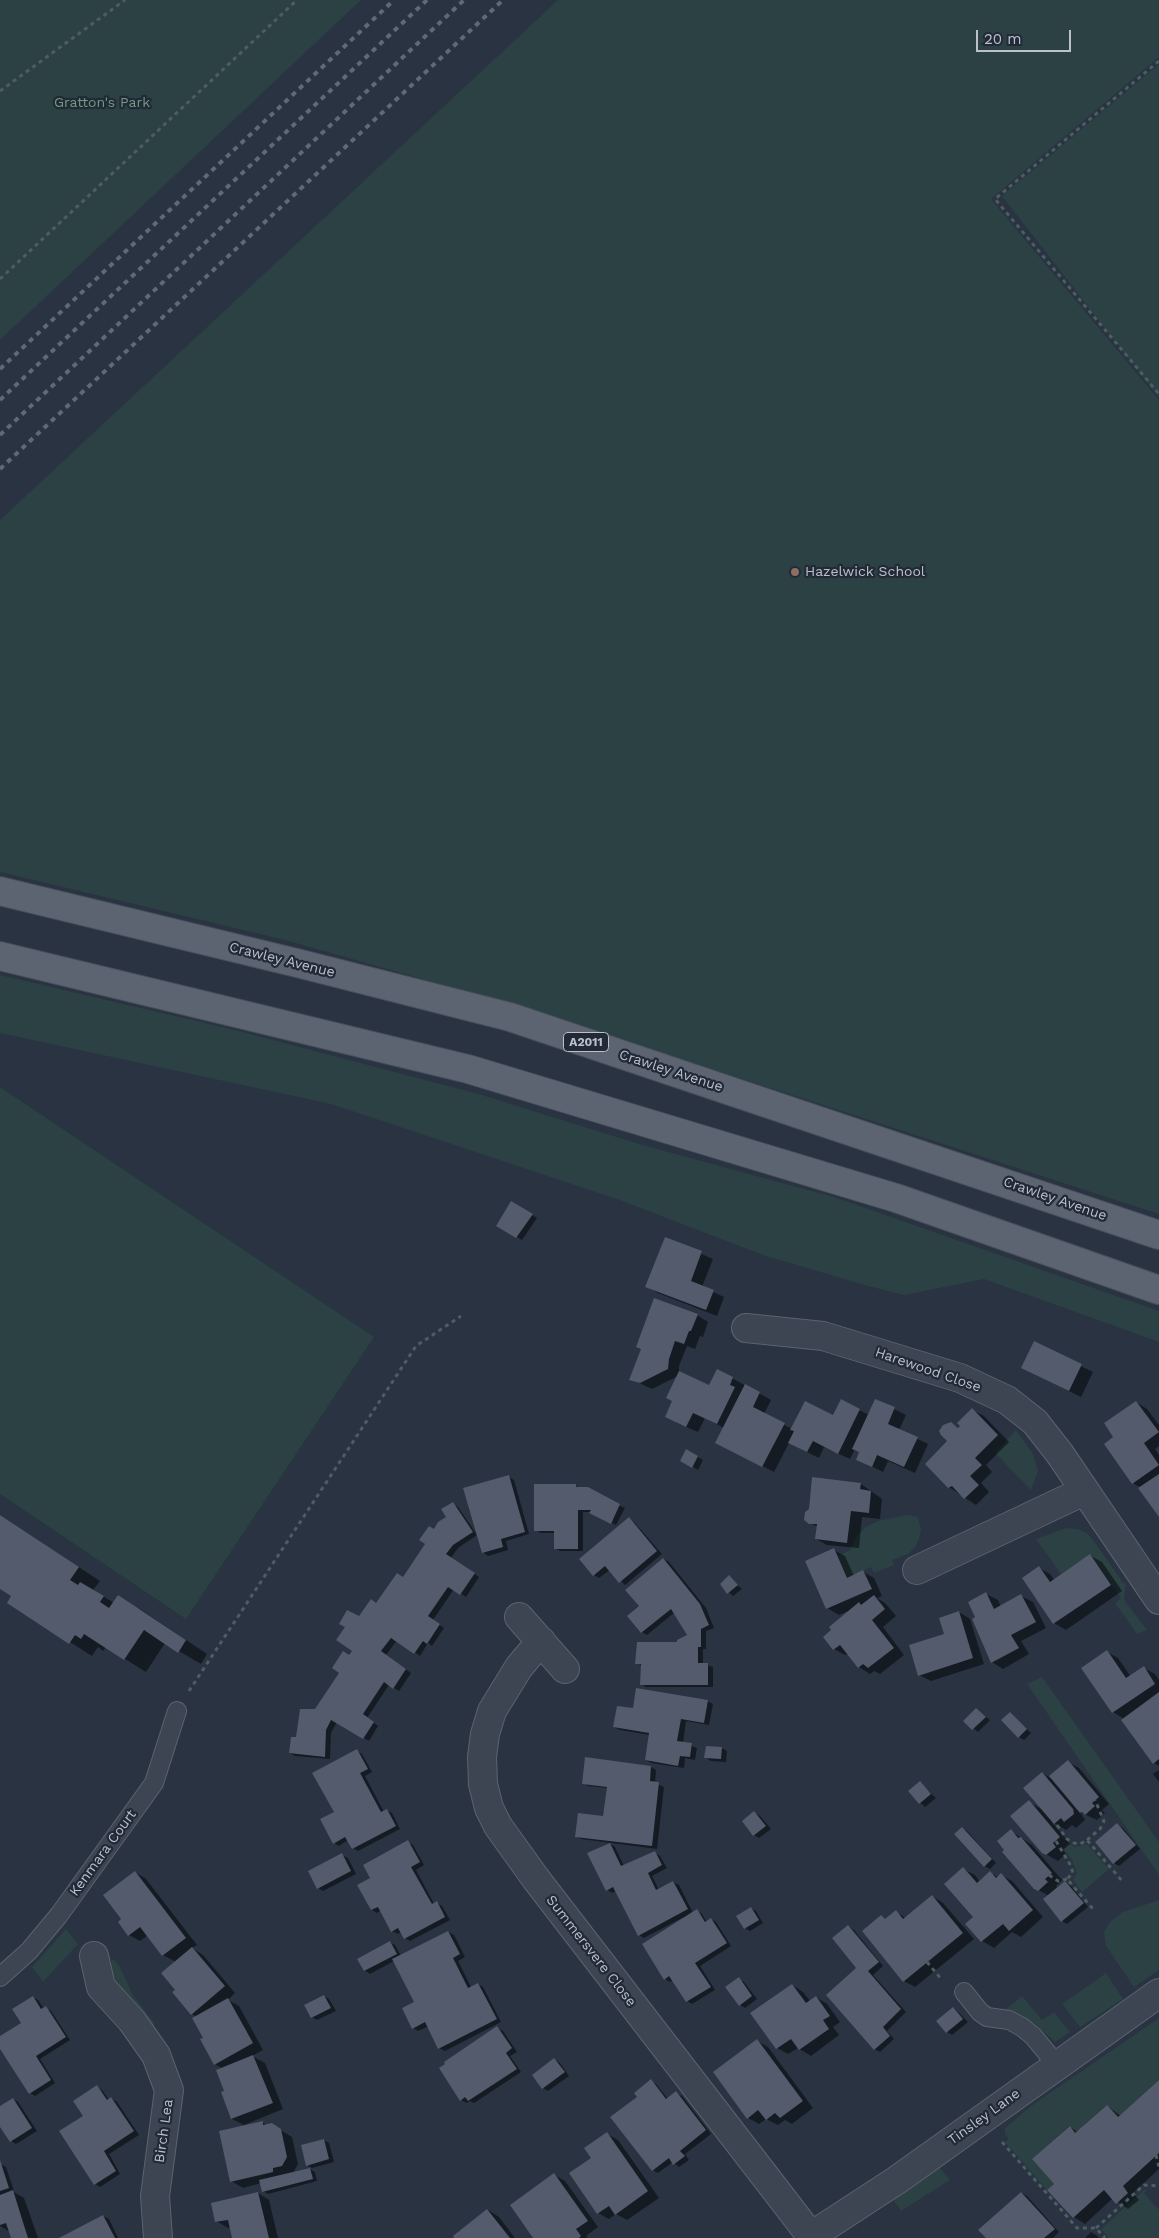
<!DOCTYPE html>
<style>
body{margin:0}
#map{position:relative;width:1159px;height:2238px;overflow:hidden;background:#293342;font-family:"Work Sans",sans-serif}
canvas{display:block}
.scale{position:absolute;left:976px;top:30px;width:95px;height:22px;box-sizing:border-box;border:2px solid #bbc0cb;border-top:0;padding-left:6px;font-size:15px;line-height:18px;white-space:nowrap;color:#bbc0cb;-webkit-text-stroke:4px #222a37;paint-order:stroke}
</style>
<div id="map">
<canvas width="1159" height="2238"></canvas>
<div class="scale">20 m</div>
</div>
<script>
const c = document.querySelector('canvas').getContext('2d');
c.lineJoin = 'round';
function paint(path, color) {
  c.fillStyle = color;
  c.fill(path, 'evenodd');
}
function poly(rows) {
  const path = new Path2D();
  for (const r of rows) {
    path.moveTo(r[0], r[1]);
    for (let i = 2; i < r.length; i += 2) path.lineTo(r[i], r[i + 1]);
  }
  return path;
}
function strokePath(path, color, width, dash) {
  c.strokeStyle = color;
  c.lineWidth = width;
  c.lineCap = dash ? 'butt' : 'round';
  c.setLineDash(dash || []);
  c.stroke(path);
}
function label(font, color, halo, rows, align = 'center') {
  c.font = font + ' "Work Sans",sans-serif';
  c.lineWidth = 4.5;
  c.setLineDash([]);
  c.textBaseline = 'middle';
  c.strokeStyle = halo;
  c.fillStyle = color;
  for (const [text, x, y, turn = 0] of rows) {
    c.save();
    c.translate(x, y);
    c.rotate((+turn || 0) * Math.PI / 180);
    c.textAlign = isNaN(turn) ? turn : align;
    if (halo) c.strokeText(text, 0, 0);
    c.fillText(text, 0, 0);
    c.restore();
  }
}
const green = poly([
 [0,0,361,0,0,340],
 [558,0,1159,0,1159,57,991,199,1159,400,1159,1214,514,1005,285,940,0,872,0,520],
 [1159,64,1159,398,1002,196],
 [0,975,239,1031,482,1095,639,1144,837,1198,1159,1311,1159,1342,984,1279,904,1295,868,1286,763,1255,617,1199,331,1104,0,1033],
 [0,1087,374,1337,186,1619,0,1494],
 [1016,1430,1033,1454,1038,1471,1031,1490,995,1453],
 [906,1515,918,1517,921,1530,919,1539,915,1547,908,1554,892,1560,894,1565,874,1573,871,1567,847,1578,838,1556,850,1550,857,1535,866,1527,878,1521],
 [1066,1528,1078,1529,1087,1533,1097,1545,1123,1583,1126,1584,1124,1600,1147,1630,1137,1634,1115,1603,1121,1598,1091,1555,1061,1574,1036,1539],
 [1042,1677,1159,1842,1159,1875,1027,1684],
 [1068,1843,1075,1847,1087,1844,1109,1869,1082,1892,1073,1880,1077,1873,1072,1860,1063,1848],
 [1159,1900,1159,1970,1134,1987,1106,1946,1104,1932,1110,1922,1123,1912],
 [66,1929,78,1944,43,1982,32,1967],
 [113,1959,119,1965,133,1995,155,2024,149,2029,115,1991,109,1966],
 [1106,1973,1123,1999,1080,2027,1062,2004],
 [1022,1996,1042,2020,1054,2012,1070,2032,1055,2042,1035,2024,1005,2010],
 [1159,2018,1159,2080,1118,2117,1106,2105,1075,2133,1069,2126,1032,2159,1054,2184,1047,2190,1005,2142,1009,2139,1005,2134,1005,2128,1031,2106],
 [936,2167,940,2168,950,2180,901,2211,892,2198],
 [1144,2190,1147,2190,1144,2193,1159,2210,1159,2238,1109,2238,1101,2229]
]);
const shadow = poly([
 [512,1202,537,1218,522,1240,498,1225],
 [665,1238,713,1259,702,1287,724,1297,717,1316,658,1293,647,1286],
 [697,1315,708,1322,703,1337,700,1336,695,1349,687,1346,679,1366,679,1372,710,1386,732,1378,771,1400,764,1414,792,1429,859,1410,869,1415,876,1400,906,1415,899,1430,928,1444,915,1473,888,1461,883,1472,857,1459,860,1452,855,1449,850,1459,824,1447,819,1458,789,1443,774,1472,728,1448,724,1428,705,1418,698,1432,677,1423,674,1401,678,1376,652,1389,631,1379],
 [1034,1343,1093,1372,1081,1397,1034,1374],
 [1136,1402,1147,1409,1159,1425,1159,1446,1155,1449,1159,1455,1159,1515,1141,1488,1133,1483,1115,1437],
 [972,1410,984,1416,1009,1442,986,1465,992,1472,981,1483,989,1492,976,1505,949,1487,951,1423,959,1428],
 [686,1450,703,1460,698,1470,682,1460],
 [509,1477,514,1480,529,1534,506,1541,508,1550,488,1556,483,1552],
 [814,1479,861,1484,882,1499,880,1519,862,1517,859,1548,827,1545,816,1539,818,1527,810,1523],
 [576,1486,625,1508,616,1525,590,1512,583,1512,583,1551,560,1551,555,1548,555,1533,541,1533,535,1530],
 [453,1504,458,1507,477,1535,458,1548,451,1558,479,1577,466,1597,454,1589,433,1620,444,1628,432,1646,428,1643,420,1656,397,1640,386,1655,411,1673,399,1691,389,1685,367,1718,378,1726,369,1741,337,1722,331,1733,330,1759,295,1756,290,1753,354,1651,360,1618,377,1604,404,1578,435,1531,448,1517],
 [0,1515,100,1581,93,1590,114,1603,140,1609,207,1654,201,1664,165,1643,146,1672,106,1647,103,1651,98,1647,92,1656,8,1603,13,1596,0,1587],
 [629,1519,634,1522,662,1554,625,1585,610,1570,599,1578,594,1575],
 [834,1550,845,1556,854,1576,863,1572,874,1578,882,1596,877,1598,885,1603,896,1616,883,1627,904,1655,880,1674,874,1671,870,1674,859,1667,848,1654,845,1655,834,1649,851,1610,839,1615,827,1608,807,1562],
 [1091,1556,1102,1562,1122,1591,1066,1630,1054,1623,1023,1579,1039,1568,1050,1574,1055,1581],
 [664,1559,669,1562,706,1608,714,1628,706,1631,706,1649,703,1649,703,1664,713,1667,713,1687,646,1687,641,1684,642,1666,637,1663,678,1644,689,1636,675,1612,647,1635,642,1632,629,1617,640,1606],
 [729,1577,742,1589,733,1596,721,1584],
 [986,1594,998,1600,1001,1607,1021,1596,1033,1602,1046,1628,1021,1641,1029,1654,1003,1669,992,1662,976,1618],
 [959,1612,970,1619,984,1664,931,1681,919,1675],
 [1107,1652,1118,1658,1131,1677,1144,1668,1155,1674,1159,1680,1159,1766,1154,1763,1124,1719,1113,1712],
 [707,1701,713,1704,709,1725,686,1721,683,1743,697,1748,695,1760,685,1758,684,1768,651,1763,646,1760,650,1735,620,1730,614,1727,634,1710],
 [976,1709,990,1720,978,1732,965,1721],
 [1010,1713,1031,1733,1024,1740,1019,1737],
 [722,1748,727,1751,726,1762,711,1761,706,1758],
 [357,1751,362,1754,372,1772,365,1776,384,1812,387,1810,392,1813,400,1829,358,1851,353,1848,348,1840,339,1846,334,1843,335,1813],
 [1068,1762,1079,1768,1109,1804,1102,1810,1105,1813,1097,1820,1080,1812,1085,1820,1076,1828,1072,1825,1066,1830,1051,1821,1070,1844,1063,1850,1066,1854,1058,1861,1042,1852,1029,1802,1043,1810,1042,1773,1054,1780],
 [651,1767,656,1770,655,1783,664,1787,657,1849,581,1839,576,1836,604,1817,608,1788,588,1786,583,1783],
 [1159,1770,1159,1782,1153,1774],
 [920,1783,936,1798,925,1807,909,1791],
 [755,1813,760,1816,771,1829,759,1838,754,1835],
 [1117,1825,1123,1828,1140,1849,1119,1866,1114,1863],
 [963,1828,968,1832,996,1863,990,1869,984,1866],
 [1011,1831,1032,1845,1062,1880,1056,1886,1058,1889,1066,1883,1071,1886,1088,1907,1067,1924,1062,1921,1049,1896,1035,1888],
 [408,1842,413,1845,424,1865,416,1870,434,1904,437,1903,442,1906,450,1920,410,1941,405,1938,401,1932,398,1934,392,1931,381,1910,377,1913,372,1910],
 [610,1844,615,1847,624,1866,655,1853,660,1856,667,1868,652,1876,659,1890,673,1882,679,1885,693,1913,697,1911,702,1914,707,1922,711,1919,716,1922,731,1946,700,1966,715,1990,692,2004,687,2001,673,1980,670,1982,665,1979,683,1920,682,1918,644,1938,639,1935,616,1891,612,1893,607,1890],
 [342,1855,348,1858,356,1874,323,1891,318,1888,310,1872],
 [963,1869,975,1875,980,1882,990,1873,998,1877,1001,1875,1012,1881,1043,1917,1021,1937,1012,1932,994,1948,982,1941,967,1924,975,1917],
 [135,1872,146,1879,197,1945,192,1948,203,1955,235,1993,228,2000,239,2006,263,2050,252,2056,265,2063,283,2109,244,2125,232,2119,222,2093,226,2092,223,2069,215,2064,197,2017,192,2014,177,1990,176,1962,163,1955,148,1935,140,1941,129,1935,123,1920],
 [932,1896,943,1903,974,1939,915,1987,904,1981,886,1920,896,1912,906,1918],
 [751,1908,756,1911,763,1923,750,1931,745,1928],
 [849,1927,854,1930,883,1966,873,1975,906,2012,887,2031,894,2039,880,2052,874,2049],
 [448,1932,454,1935,465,1957,458,1961,471,1987,478,1984,483,1987,501,2022,445,2051,439,2048,429,2026,418,2031,413,2028,416,2003,394,1961,370,1974,364,1970,390,1942,395,1945,401,1956],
 [739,1979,744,1982,757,1999,745,2008,740,2005],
 [792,1985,803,1992,811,2002,816,1997,827,2004,840,2022,833,2027,839,2035,811,2056,798,2048,788,2054,777,2048],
 [324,1996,329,1999,336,2011,317,2020,312,2017],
 [33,1997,38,2000,44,2009,46,2008,51,2011,70,2040,40,2059,55,2083,35,2096,30,2093,0,2047,0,2038,23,2023],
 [954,2008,968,2022,952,2035,947,2032],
 [498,2028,503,2031,517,2052,510,2056,521,2072,474,2103,470,2101,467,2103,461,2100],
 [757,2041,768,2047,813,2108,792,2124,785,2120,778,2125,766,2119,759,2124,748,2118],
 [555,2060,560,2063,569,2076,548,2091,543,2088],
 [651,2081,656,2084,668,2099,676,2093,682,2096,711,2134,685,2154,689,2160,679,2167,673,2162,658,2173,653,2170,639,2097],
 [1159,2082,1159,2169,1133,2193,1139,2200,1128,2209,1113,2198,1085,2224,1074,2217,1056,2184,1070,2127,1078,2132,1107,2106,1121,2116],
 [97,2087,102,2090,109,2100,111,2098,117,2102,139,2135,109,2154,120,2174,100,2187,95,2184],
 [13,2099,18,2102,37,2131,16,2144,11,2141,0,2125,0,2108],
 [262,2122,267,2125,271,2124,292,2137,298,2164,293,2173,310,2169,315,2172,317,2181,268,2194,263,2191,261,2183,243,2188,231,2181],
 [607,2134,618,2140,659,2198,627,2220,616,2214,609,2219,598,2213],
 [324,2140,329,2143,334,2162,312,2168,307,2165],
 [0,2164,6,2167,14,2191,12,2191,24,2198,38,2238,13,2238,10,2232,0,2226],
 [554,2175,565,2181,598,2227,586,2236,588,2238,535,2238],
 [258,2193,269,2200,278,2238,233,2238,231,2227,228,2228,216,2221],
 [1022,2193,1027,2196,1059,2232,1053,2238,987,2238],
 [488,2210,499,2217,515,2238,455,2238],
 [103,2216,109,2219,118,2238,62,2238],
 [1091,2232,1096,2235,1099,2238,1085,2238]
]);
const building = poly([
 [511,1201,533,1214,516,1238,496,1226],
 [665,1237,702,1251,691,1281,714,1290,706,1310,645,1287],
 [654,1298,698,1314,691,1331,689,1331,684,1344,675,1341,669,1359,668,1369,640,1383,629,1380,641,1349,636,1347],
 [1034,1341,1082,1364,1069,1391,1021,1368],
 [717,1369,733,1377,730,1385,735,1387,717,1424,693,1413,686,1427,665,1417,672,1401,666,1398,679,1371,709,1385],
 [745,1384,760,1392,753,1407,785,1423,762,1467,715,1443],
 [841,1399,860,1409,838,1454,813,1441,807,1452,788,1443,794,1431,790,1430,805,1401,833,1415],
 [875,1399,895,1407,888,1424,918,1437,904,1467,877,1455,872,1467,856,1460,859,1452,852,1449],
 [1136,1401,1159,1432,1144,1443,1159,1465,1132,1484,1104,1444,1113,1437,1104,1423],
 [972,1408,998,1435,975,1458,982,1465,970,1476,979,1485,964,1499,952,1486,948,1488,925,1464,947,1441,941,1435,939,1431,943,1425,951,1422,958,1428,960,1426,957,1423],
 [686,1449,698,1456,692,1468,680,1461],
 [1159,1474,1159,1517,1138,1488],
 [509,1475,525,1532,501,1539,503,1547,482,1553,463,1488],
 [812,1477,861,1483,860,1489,871,1491,869,1513,851,1511,847,1543,815,1539,817,1524,809,1524,804,1520,805,1512,809,1509],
 [534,1484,576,1484,576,1487,588,1487,620,1504,611,1524,589,1513,591,1510,578,1510,578,1549,554,1549,554,1531,534,1531],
 [453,1502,473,1532,453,1545,446,1554,475,1573,460,1595,448,1587,428,1616,440,1624,427,1644,423,1641,414,1654,391,1638,381,1651,406,1669,393,1689,384,1682,363,1714,374,1722,363,1739,331,1720,326,1730,325,1757,289,1753,291,1737,296,1737,300,1709,315,1709,339,1673,332,1668,343,1651,349,1655,352,1651,336,1640,345,1627,339,1624,347,1610,359,1616,371,1599,376,1603,397,1573,403,1577,425,1544,419,1540,429,1526,434,1529,438,1522,446,1517,441,1509],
 [0,1515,79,1567,70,1580,78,1585,80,1582,104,1596,100,1602,109,1608,118,1595,186,1640,178,1653,144,1630,124,1660,84,1634,81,1639,75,1635,69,1644,7,1603,11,1596,0,1589],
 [629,1517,657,1551,619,1583,605,1566,593,1576,579,1559],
 [834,1548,847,1578,863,1570,872,1589,826,1609,805,1561],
 [1090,1554,1111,1585,1053,1624,1022,1578,1039,1566,1050,1582],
 [663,1558,700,1604,709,1625,701,1629,701,1647,698,1647,698,1663,708,1663,708,1685,640,1685,641,1664,635,1664,637,1642,677,1642,677,1640,687,1635,671,1609,641,1633,627,1616,639,1606,625,1590],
 [729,1575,738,1585,727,1594,720,1584],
 [986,1592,994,1609,1021,1594,1036,1622,1011,1635,1019,1648,991,1663,972,1619,975,1617,968,1602],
 [874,1595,885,1609,872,1620,894,1648,868,1668,863,1664,858,1668,840,1645,833,1650,823,1637,831,1630,829,1627,859,1602,861,1605],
 [959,1611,973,1658,918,1676,909,1645,944,1634,939,1618],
 [1107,1650,1126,1678,1144,1666,1155,1684,1112,1713,1081,1668],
 [636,1688,708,1700,704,1723,681,1719,677,1741,692,1743,690,1757,680,1756,678,1766,645,1760,649,1733,613,1727,617,1706,633,1708],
 [1159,1692,1159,1759,1153,1764,1121,1720],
 [976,1708,986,1717,972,1730,963,1721],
 [1010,1712,1027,1729,1018,1738,1001,1720],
 [706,1746,722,1747,721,1759,704,1758],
 [357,1749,368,1769,360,1773,381,1812,387,1809,396,1826,352,1849,345,1837,333,1844,320,1819,334,1812,312,1773],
 [585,1757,651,1766,650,1781,659,1782,652,1846,575,1837,578,1813,603,1816,607,1787,582,1784],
 [1068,1760,1099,1797,1092,1803,1095,1806,1085,1815,1082,1812,1080,1813,1049,1776],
 [1042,1772,1073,1809,1074,1814,1064,1822,1061,1818,1054,1824,1023,1788],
 [920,1781,931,1794,919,1804,908,1791],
 [1029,1800,1060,1837,1053,1843,1056,1847,1046,1855,1042,1853,1010,1816],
 [754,1811,766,1826,753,1836,742,1821],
 [1117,1823,1136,1845,1113,1864,1095,1842],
 [962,1827,992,1859,984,1867,954,1834],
 [1011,1829,1018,1838,1021,1837,1052,1873,1045,1879,1048,1882,1038,1891,1034,1889,1002,1852,1004,1850,997,1841],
 [408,1840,420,1862,411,1867,432,1904,437,1901,445,1917,404,1939,398,1928,391,1932,378,1907,371,1910,357,1885,370,1878,363,1865],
 [610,1843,621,1866,655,1851,662,1865,648,1873,656,1890,673,1881,688,1909,638,1936,613,1887,606,1891,587,1853],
 [342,1853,351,1871,317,1889,308,1871],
 [963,1867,977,1883,990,1871,996,1878,1001,1873,1033,1910,1009,1931,1003,1924,981,1942,965,1924,973,1917,944,1884],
 [135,1871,186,1938,162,1956,140,1927,128,1936,118,1922,121,1919,103,1895],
 [1065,1881,1084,1903,1061,1922,1043,1899],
 [932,1895,963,1933,903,1982,862,1931,881,1915,885,1919,896,1910,903,1919],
 [751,1907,759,1920,744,1929,736,1916],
 [697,1909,705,1922,711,1918,727,1943,695,1963,711,1987,686,2002,669,1976,664,1980,642,1944],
 [848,1925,879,1962,868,1971,901,2009,883,2027,890,2036,874,2050,826,1995,856,1968,832,1938],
 [448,1931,460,1954,453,1958,468,1988,478,1983,497,2019,438,2049,425,2022,412,2029,402,2008,414,2002,392,1959],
 [390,1941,397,1954,364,1971,357,1959],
 [192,1947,225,1986,191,2015,172,1992,175,1990,161,1973],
 [739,1977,752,1996,739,2006,725,1987],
 [792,1984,806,2003,816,1996,830,2016,823,2020,829,2029,799,2050,791,2039,776,2049,750,2013],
 [324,1995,331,2008,311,2018,304,2005],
 [33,1996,41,2009,46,2006,66,2037,36,2056,51,2080,29,2094,0,2049,0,2036,21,2023,12,2009],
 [228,1998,253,2043,214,2065,200,2039,203,2038,192,2018],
 [953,2007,963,2019,946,2033,936,2021],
 [497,2026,512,2048,506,2053,517,2069,468,2101,465,2097,460,2101,439,2068,445,2064,444,2062],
 [757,2039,803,2101,780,2118,775,2113,766,2120,758,2110,747,2119,713,2072],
 [253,2055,273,2103,231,2119,221,2092,224,2091,216,2070],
 [554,2058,565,2072,542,2089,532,2075],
 [651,2079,666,2099,676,2091,706,2130,680,2151,685,2156,673,2165,669,2158,652,2171,610,2117,637,2097,634,2093],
 [1159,2080,1159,2153,1123,2186,1128,2193,1116,2204,1104,2190,1073,2218,1047,2190,1054,2184,1032,2159,1070,2126,1075,2133,1107,2105,1118,2117],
 [97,2085,107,2100,111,2097,134,2131,104,2151,116,2171,94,2185,59,2131,83,2116,73,2101],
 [13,2098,32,2128,10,2142,0,2127,0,2106],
 [263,2121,263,2125,272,2123,281,2129,287,2157,282,2166,273,2168,273,2172,230,2182,219,2131],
 [607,2132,648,2191,615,2215,609,2206,597,2214,569,2173,591,2158,584,2148],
 [324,2139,329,2159,306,2166,301,2145],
 [0,2160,9,2188,0,2191],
 [310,2168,313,2179,262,2192,259,2180],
 [554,2173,588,2221,576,2229,581,2236,579,2238,533,2238,510,2205],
 [13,2190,22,2219,28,2238,11,2238,6,2223,0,2225,0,2195],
 [258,2192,269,2238,232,2238,228,2220,215,2222,211,2203],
 [1021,2192,1055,2229,1044,2238,986,2238,978,2230],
 [487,2209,510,2238,454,2238,453,2236],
 [103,2215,115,2238,59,2238]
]);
const path = poly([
 [1159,61,995,199,1159,394],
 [0,91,125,0],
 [0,279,297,0],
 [189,1691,416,1346,461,1316],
 [1057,1825,1067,1839,1074,1843,1080,1844,1087,1840,1123,1882],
 [1087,1840,1100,1829,1104,1821,1095,1800],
 [1056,1841,1071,1866,1073,1873,1067,1879,1093,1909],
 [1049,1875,1058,1881,1067,1879],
 [927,1962,942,1980],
 [1002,2142,1077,2228,1096,2228,1105,2238],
 [1156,2155,1159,2167],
 [1096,2228,1144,2185,1159,2186]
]);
const service = poly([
 [0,1977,29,1951,59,1915,154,1783,177,1711],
 [964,1992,980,2012,987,2017,1009,2020,1022,2027,1033,2036,1057,2065]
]);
const minor = poly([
 [746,1328,823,1336,960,1378,1007,1400,1035,1422,1060,1454,1159,1600],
 [917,1570,1084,1491],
 [519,1617,565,1669],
 [541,1641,519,1667,492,1711,485,1734,482,1757,483,1784,489,1808,498,1826,536,1879,811,2236],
 [94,1956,101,1987,132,2021,156,2055,169,2090,155,2196,158,2238],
 [808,2238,897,2180,1159,1993]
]);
const primary = poly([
 [0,891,301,964,510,1017,1159,1235],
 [0,956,468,1069,896,1198,1159,1290]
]);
const rail = poly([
 [0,369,394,0],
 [0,400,427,0],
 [0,435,464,0],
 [0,469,503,0]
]);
const markers = [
 [795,572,5,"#8d6e63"]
];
const shields = [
 [586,1042,45]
];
const shieldNames = [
 ["A2011",586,1042]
];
const parkNames = [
 ["Gratton's Park",102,103]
];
const poiNames = [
 ["Hazelwick School",805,572]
];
const streetNames = [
 ["Crawley Avenue",282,960,14],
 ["Crawley Avenue",671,1071,18],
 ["Crawley Avenue",1055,1199,19],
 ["Harewood Close",928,1370,19],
 ["Kenmara Court",103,1853,-54],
 ["Summersvere Close",591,1951,52],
 ["Tinsley Lane",984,2117,-36],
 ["Birch Lea",164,2131,-82]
];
paint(green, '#2c4144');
paint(shadow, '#0007');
paint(building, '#535b6c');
strokePath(service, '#5c636f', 20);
strokePath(minor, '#5c636f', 30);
strokePath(primary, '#474e5b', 30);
strokePath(path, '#4c5e61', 3, [4, 4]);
strokePath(service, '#3d4552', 18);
strokePath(minor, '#3d4552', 28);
strokePath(primary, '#5c6471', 28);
strokePath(rail, '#606978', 4, [5, 5]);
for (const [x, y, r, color] of markers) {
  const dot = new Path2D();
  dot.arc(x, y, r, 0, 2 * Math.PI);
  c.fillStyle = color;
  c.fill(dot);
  strokePath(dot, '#222a37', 2);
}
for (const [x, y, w] of shields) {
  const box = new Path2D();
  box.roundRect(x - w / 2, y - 9.5, w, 19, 4);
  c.fillStyle = '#222a37';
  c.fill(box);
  strokePath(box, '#bbc0cb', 1);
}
label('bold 12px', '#bbc0cb', null, shieldNames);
label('14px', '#749a7f', '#222a37', parkNames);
label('14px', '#bbc0cb', '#222a37', poiNames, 'left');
label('14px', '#bbc0cb', '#222a37', streetNames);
</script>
